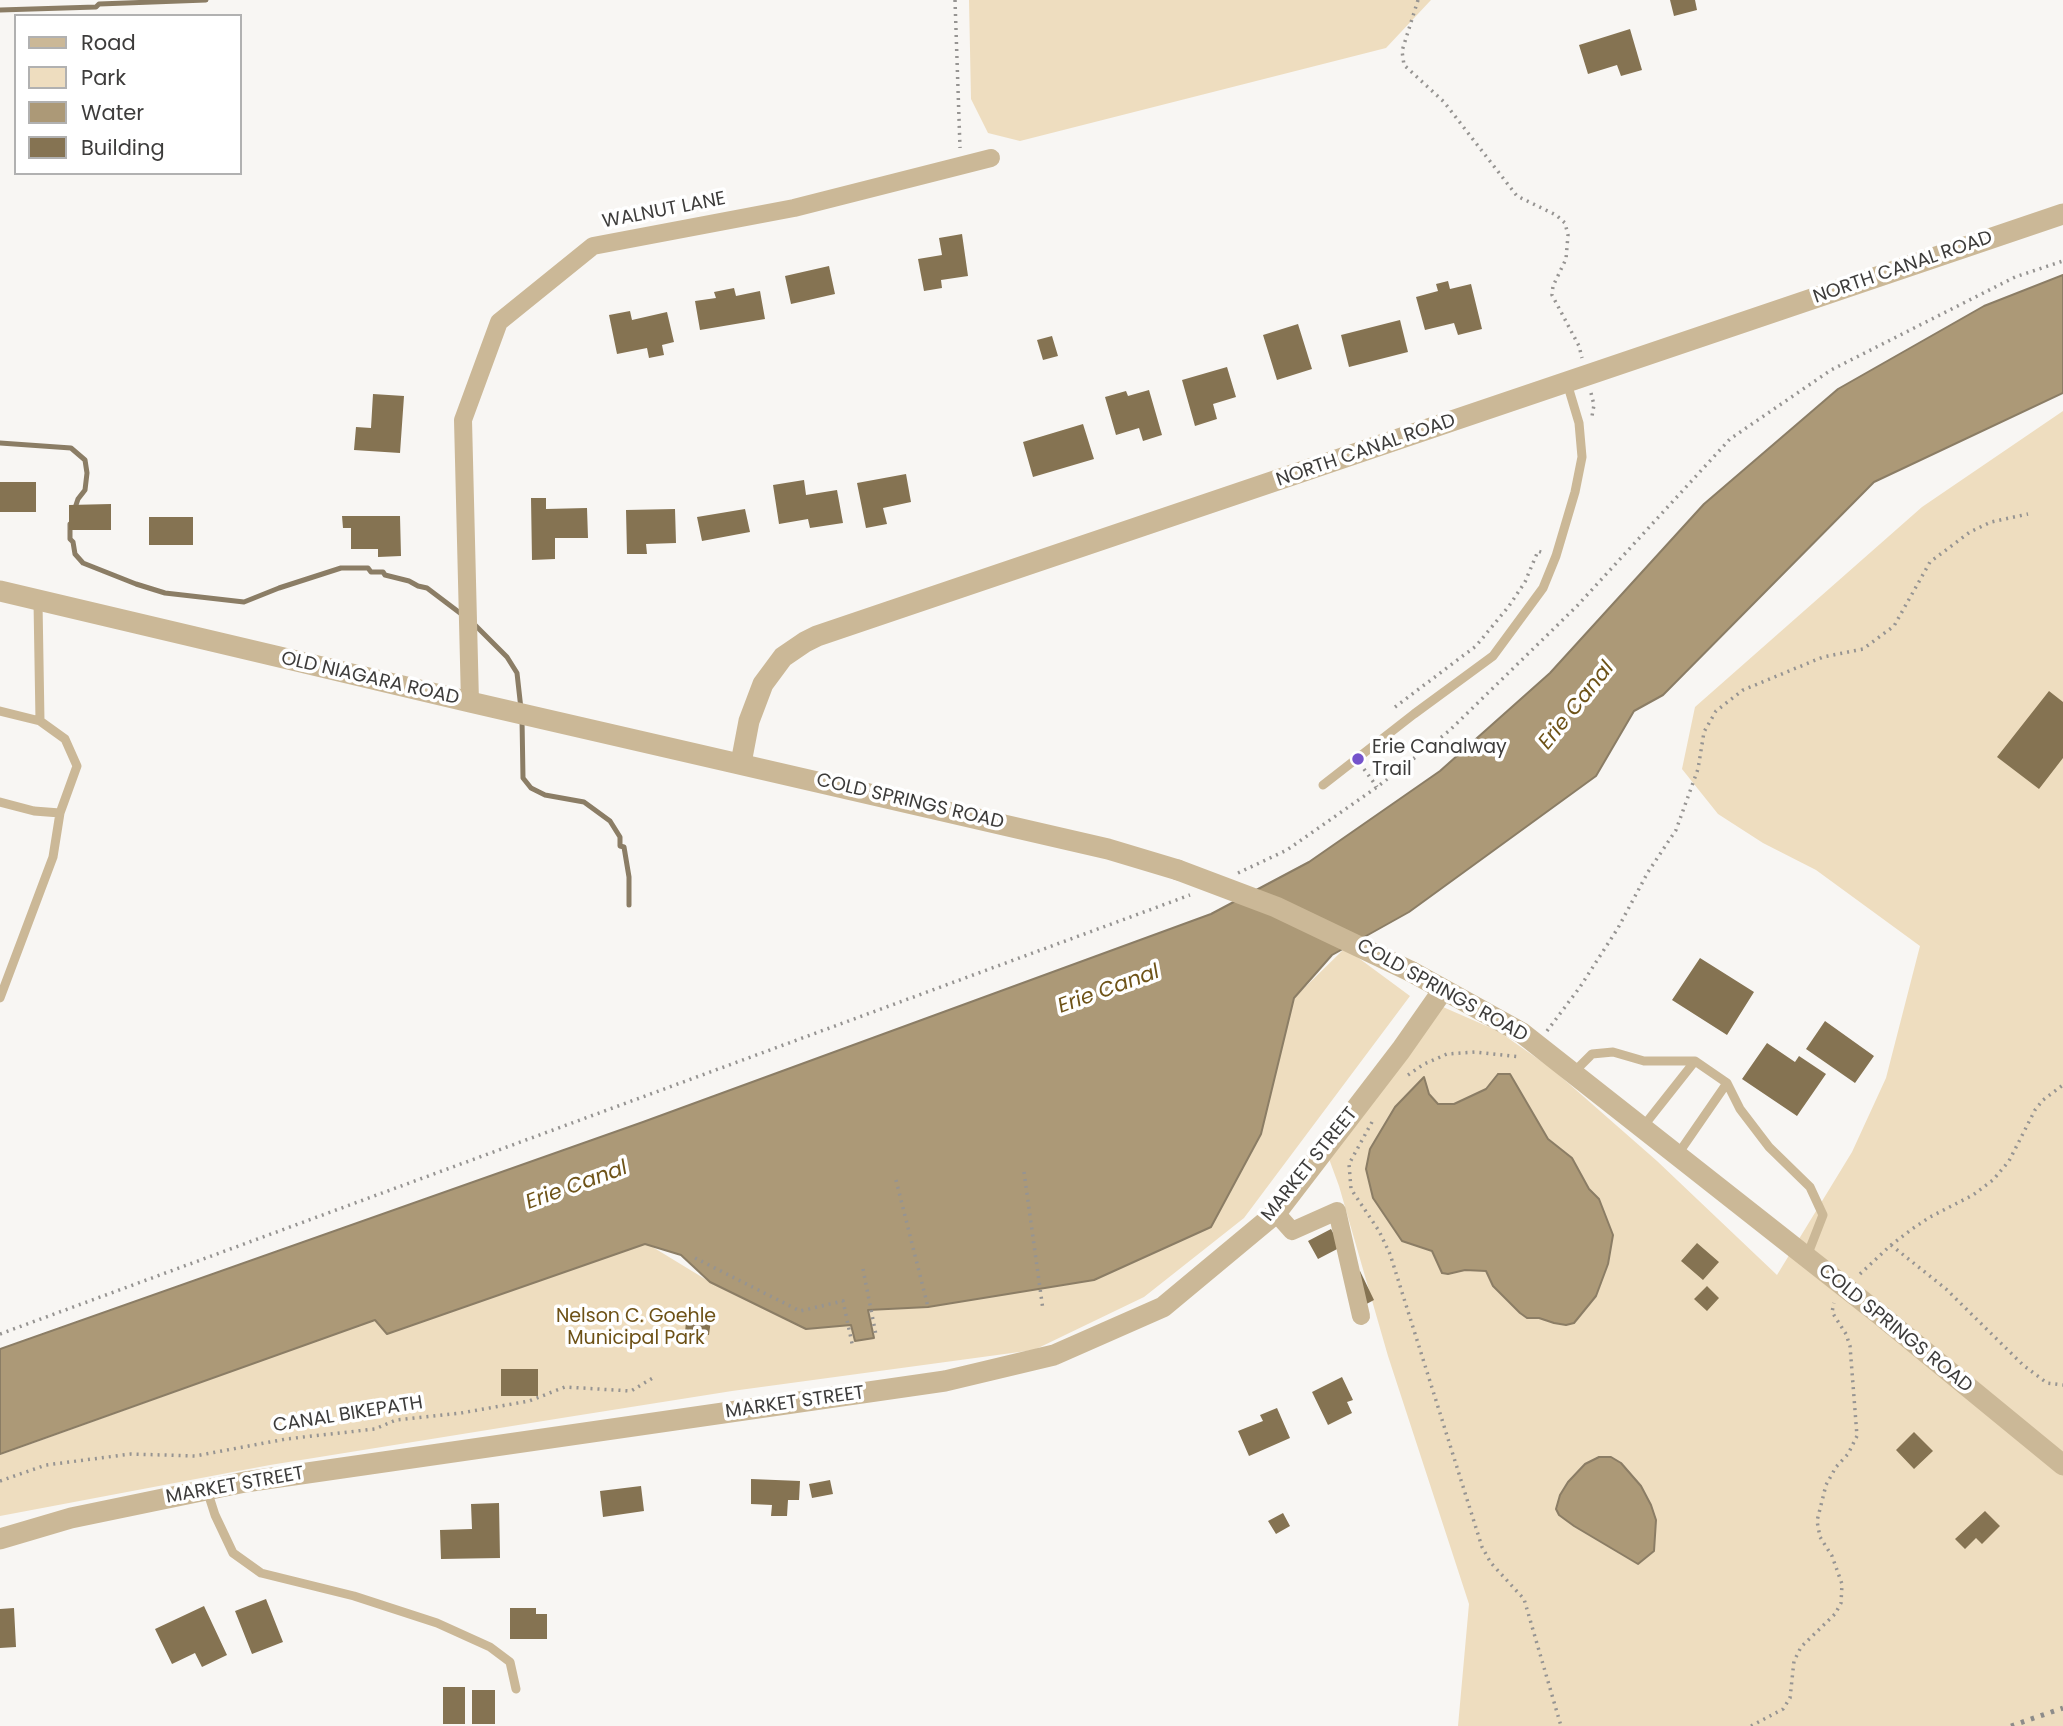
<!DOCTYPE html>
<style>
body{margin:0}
#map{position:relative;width:2063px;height:1726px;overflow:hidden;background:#f8f6f3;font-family:Poppins,sans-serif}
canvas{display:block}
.legend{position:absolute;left:14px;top:14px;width:228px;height:161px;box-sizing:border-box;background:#fff;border:2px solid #b1b1b1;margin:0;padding:9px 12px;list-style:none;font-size:21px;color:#3d3c3b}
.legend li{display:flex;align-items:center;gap:14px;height:35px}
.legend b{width:35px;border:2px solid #b1b1b1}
</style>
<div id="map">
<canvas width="2063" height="1726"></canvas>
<ul class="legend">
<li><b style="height:9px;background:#cbb897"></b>Road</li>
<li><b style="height:19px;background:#eeddbf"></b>Park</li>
<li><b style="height:19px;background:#ac9977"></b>Water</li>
<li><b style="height:19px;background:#857352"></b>Building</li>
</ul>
</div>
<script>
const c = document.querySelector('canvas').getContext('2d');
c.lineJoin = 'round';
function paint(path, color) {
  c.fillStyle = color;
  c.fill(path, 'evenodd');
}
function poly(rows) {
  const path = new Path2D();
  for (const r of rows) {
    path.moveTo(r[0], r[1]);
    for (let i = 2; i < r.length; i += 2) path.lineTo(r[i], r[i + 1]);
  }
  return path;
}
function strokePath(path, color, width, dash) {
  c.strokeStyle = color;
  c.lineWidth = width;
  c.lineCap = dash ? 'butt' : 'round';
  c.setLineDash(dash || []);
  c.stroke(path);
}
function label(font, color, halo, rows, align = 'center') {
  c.font = font + ' Poppins,sans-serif';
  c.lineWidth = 7;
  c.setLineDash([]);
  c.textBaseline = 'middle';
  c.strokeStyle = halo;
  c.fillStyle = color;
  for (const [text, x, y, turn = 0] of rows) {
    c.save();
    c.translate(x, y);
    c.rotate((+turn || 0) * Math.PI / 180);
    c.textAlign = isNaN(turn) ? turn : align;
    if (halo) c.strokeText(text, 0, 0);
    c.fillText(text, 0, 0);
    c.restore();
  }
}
const green = poly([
 [969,0,1431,0,1386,48,1020,141,988,133,971,99],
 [2063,411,2063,1726,1458,1726,1469,1604,1388,1356,1339,1186,1325,1148,1443,1007,1498,1031,1551,1068,1657,1161,1777,1275,1852,1152,1886,1078,1920,946,1816,870,1763,843,1718,814,1682,769,1695,707,1922,507],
 [1345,948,1410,996,1244,1218,1144,1297,1034,1350,732,1391,568,1417,270,1465,0,1516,0,1455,375,1320,387,1334,646,1243,710,1282,1261,1134,1294,998]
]);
const water = poly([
 [2063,275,2063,393,1874,482,1663,695,1634,711,1596,776,1409,912,1332,955,1294,998,1261,1134,1211,1227,1094,1280,928,1307,868,1310,874,1338,855,1341,851,1325,806,1329,710,1282,681,1255,645,1244,387,1334,375,1320,0,1454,0,1349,643,1122,1211,914,1309,862,1440,771,1550,673,1704,504,1838,389,1984,306,2063,275],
 [1498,1074,1510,1074,1548,1139,1572,1158,1589,1189,1599,1199,1613,1235,1608,1264,1596,1296,1574,1323,1566,1325,1554,1323,1539,1318,1527,1318,1520,1313,1493,1286,1486,1271,1465,1270,1448,1274,1442,1273,1432,1251,1402,1241,1373,1198,1366,1169,1370,1149,1395,1107,1424,1077,1429,1094,1438,1104,1454,1104,1486,1089,1498,1074],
 [1599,1457,1611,1457,1621,1463,1641,1486,1651,1505,1656,1520,1654,1551,1638,1564,1574,1526,1559,1515,1556,1509,1560,1495,1568,1482,1585,1464,1599,1457]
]);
const stream = poly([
 [0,10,96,7,99,4,206,0],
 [0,443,71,448,85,460,87,473,85,490,78,499,74,511],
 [70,524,70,539,73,542,75,554,83,563,136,584,165,593,244,602,279,588,341,568,368,568,371,572,383,572,385,575,409,581,418,586,427,588,464,616],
 [474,624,507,657,517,673,521,709],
 [522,719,523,778,531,788,545,795,584,802,610,821,620,837,620,846,624,847,629,877,629,905]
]);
const building = poly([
 [1670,0,1695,0,1697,10,1674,16],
 [1630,29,1642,70,1621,76,1617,65,1588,74,1579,45],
 [962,234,968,276,941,280,942,288,924,291,918,259,942,255,939,238],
 [829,266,835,294,791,304,785,276],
 [1448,281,1450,289,1471,284,1482,329,1458,335,1454,323,1425,330,1416,297,1438,291,1436,284],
 [734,288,736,296,760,291,765,319,700,330,695,301,716,298,714,292],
 [630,311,632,320,667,312,674,342,662,345,664,355,649,358,647,348,617,354,609,315],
 [1400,320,1408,352,1349,367,1341,335],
 [1298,324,1312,369,1277,380,1263,335],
 [1052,336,1058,356,1043,360,1037,340],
 [1227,367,1236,397,1213,404,1217,419,1195,426,1182,380],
 [1149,390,1162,435,1143,441,1139,428,1116,435,1105,397,1126,391,1128,396],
 [373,394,404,396,400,453,354,450,356,427,371,428],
 [1083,424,1094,459,1033,477,1023,442],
 [906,474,911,502,883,508,887,524,866,528,857,483],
 [804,480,806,495,837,490,843,523,810,528,808,519,779,524,773,485],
 [0,482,36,482,36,512,0,512],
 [531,498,546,498,546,509,587,508,588,538,555,538,555,559,532,560],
 [111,504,111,530,69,530,69,505],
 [675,509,676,543,646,544,647,554,627,554,626,510],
 [745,509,750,532,702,541,697,517],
 [342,516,400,516,401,556,378,557,378,549,351,549,351,528,343,528],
 [149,517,193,517,193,545,149,545],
 [2049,691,2063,702,2063,758,2039,789,1997,757],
 [1700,958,1754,992,1727,1035,1672,1000],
 [1825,1021,1874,1056,1855,1083,1806,1049],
 [1767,1043,1795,1062,1799,1056,1826,1074,1797,1116,1742,1079],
 [1331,1229,1341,1247,1318,1259,1308,1241],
 [1697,1243,1719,1262,1703,1280,1681,1261],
 [1360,1271,1374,1300,1359,1308,1345,1278],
 [1707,1286,1719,1298,1707,1311,1694,1299],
 [687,1310,712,1312,709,1335,685,1333],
 [501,1369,538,1369,538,1396,501,1396],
 [1342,1377,1353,1400,1347,1402,1352,1413,1328,1425,1312,1392],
 [1277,1408,1290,1438,1249,1456,1238,1431,1263,1421,1260,1415],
 [1914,1432,1933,1451,1914,1469,1896,1450],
 [751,1479,800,1481,799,1500,788,1500,787,1516,771,1516,772,1505,751,1504],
 [830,1480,833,1494,812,1498,809,1484],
 [641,1486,644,1511,603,1517,600,1491],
 [499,1503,500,1558,441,1559,440,1530,472,1529,471,1504],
 [1985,1511,2000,1526,1982,1544,1976,1538,1965,1549,1955,1539],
 [1283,1513,1290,1526,1276,1534,1268,1521],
 [266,1599,283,1642,252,1654,235,1611],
 [204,1606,227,1655,202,1667,195,1653,172,1664,155,1629],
 [14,1608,16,1647,0,1648,0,1609],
 [510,1608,536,1608,536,1614,547,1614,547,1639,510,1639],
 [443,1687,465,1687,465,1724,443,1724],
 [472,1690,495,1690,495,1724,472,1724]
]);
const path = poly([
 [955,0,960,148],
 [1418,0,1402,51,1404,65,1444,102,1517,196,1556,215,1565,223,1568,235,1566,259,1553,286,1552,295,1579,346,1582,358],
 [1591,393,1594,405,1592,416],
 [1395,707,1476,646,1509,606,1525,582,1538,551,1544,553],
 [1364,769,1377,787],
 [1238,873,1287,850,1377,787,1449,731,1577,606,1730,439,1831,370,2015,277,2063,261],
 [1547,1031,1580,987,1618,928,1648,872,1676,830,1698,769,1704,732,1716,711,1743,690,1823,657,1863,649,1894,626,1930,562,1970,532,1991,522,2028,514],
 [1408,1075,1424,1064,1447,1054,1475,1052,1520,1057],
 [1372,1122,1349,1164,1351,1189,1379,1231,1390,1254,1482,1547,1491,1563,1524,1599,1561,1726],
 [1024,1172,1043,1310],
 [896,1180,928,1307],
 [1891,1245,1946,1289,2023,1365,2047,1383,2063,1385],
 [695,1258,800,1311,843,1301,853,1348],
 [863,1269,876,1335],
 [1860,1274,1891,1245,1912,1229,1930,1217,1973,1195,1993,1180,2009,1161,2035,1110,2043,1100,2063,1085],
 [0,1334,1190,895],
 [0,1481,46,1465,131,1454,195,1456,286,1439,375,1429,396,1420,461,1413,529,1401,565,1387,631,1391,656,1376],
 [1751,1726,1783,1709,1790,1698,1794,1661,1801,1647,1835,1614,1841,1603,1842,1584,1832,1556,1820,1537,1817,1521,1826,1485,1836,1467,1848,1454,1857,1436,1850,1346,1846,1334,1832,1312,1834,1303]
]);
const service = poly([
 [38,602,40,721],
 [0,711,40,721,65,739,77,766,60,813],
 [1323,785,1414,714,1493,656,1543,588,1556,556,1575,492,1582,457,1579,423,1567,383],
 [0,802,34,811,60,813,53,857,0,998],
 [1574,1072,1592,1054,1613,1052,1644,1061,1695,1061,1727,1083,1740,1109,1769,1147,1810,1187,1823,1215,1807,1256],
 [1642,1128,1695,1061],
 [1678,1154,1727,1083],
 [207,1490,215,1515,233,1553,261,1573,354,1596,437,1623,490,1647,510,1662,516,1689]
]);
const minor = poly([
 [470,702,463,420,499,322,593,246,794,208,991,158],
 [1276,1213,1292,1231,1337,1211,1361,1316]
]);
const tertiary = poly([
 [0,591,470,702,1108,849,1178,870],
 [741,763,749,721,763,684,783,657,805,642,817,636,2063,214],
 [1412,972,1522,1033,1879,1314,2063,1465],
 [0,1539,71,1518,245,1482,945,1381,1054,1355,1163,1307,1276,1213,1401,1050,1443,990]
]);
const rail = poly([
 [2011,1726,2063,1708]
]);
const tertiaryBridge = poly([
 [1178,870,1276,907,1412,972]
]);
const markers = [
 [1358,759,7,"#7553cc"]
];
const streetNames = [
 ["WALNUT LANE",664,211,-11],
 ["NORTH CANAL ROAD",1903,268,-19],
 ["NORTH CANAL ROAD",1366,451,-19],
 ["OLD NIAGARA ROAD",370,679,13],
 ["COLD SPRINGS ROAD",910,802,13],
 ["COLD SPRINGS ROAD",1442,991,29],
 ["MARKET STREET",1310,1165,-51],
 ["COLD SPRINGS ROAD",1895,1329,39],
 ["MARKET STREET",795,1403,-8],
 ["CANAL BIKEPATH",348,1415,-9],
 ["MARKET STREET",235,1486,-10]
];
const poiNames = [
 ["Erie Canalway",1372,748],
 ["Trail",1372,770]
];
const parkNames = [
 ["Nelson C. Goehle",636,1317],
 ["Municipal Park",636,1339]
];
const waterNames = [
 ["Erie Canal",1577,706,-51],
 ["Erie Canal",1109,990,-20],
 ["Erie Canal",577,1186,-20]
];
paint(green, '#eeddbf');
paint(water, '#ac9977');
strokePath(water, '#8b7d65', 2);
strokePath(stream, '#8b7d65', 5);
paint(building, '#857352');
strokePath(path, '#969492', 3.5, [2, 5]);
strokePath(service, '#cbb897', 9);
strokePath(minor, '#cbb897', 18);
strokePath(tertiary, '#cbb897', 21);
strokePath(rail, '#8d8c8a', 5, [3.5, 7]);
strokePath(tertiaryBridge, '#cbb897', 21);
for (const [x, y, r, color] of markers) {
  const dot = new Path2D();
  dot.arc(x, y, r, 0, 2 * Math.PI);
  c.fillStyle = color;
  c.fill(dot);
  strokePath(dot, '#fff', 2.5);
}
label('19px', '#3d3c3b', '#fff', streetNames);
label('19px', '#3d3c3b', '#fff', poiNames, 'left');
label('19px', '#6d5116', '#fff', parkNames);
label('italic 21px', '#6e5318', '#fff', waterNames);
</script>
